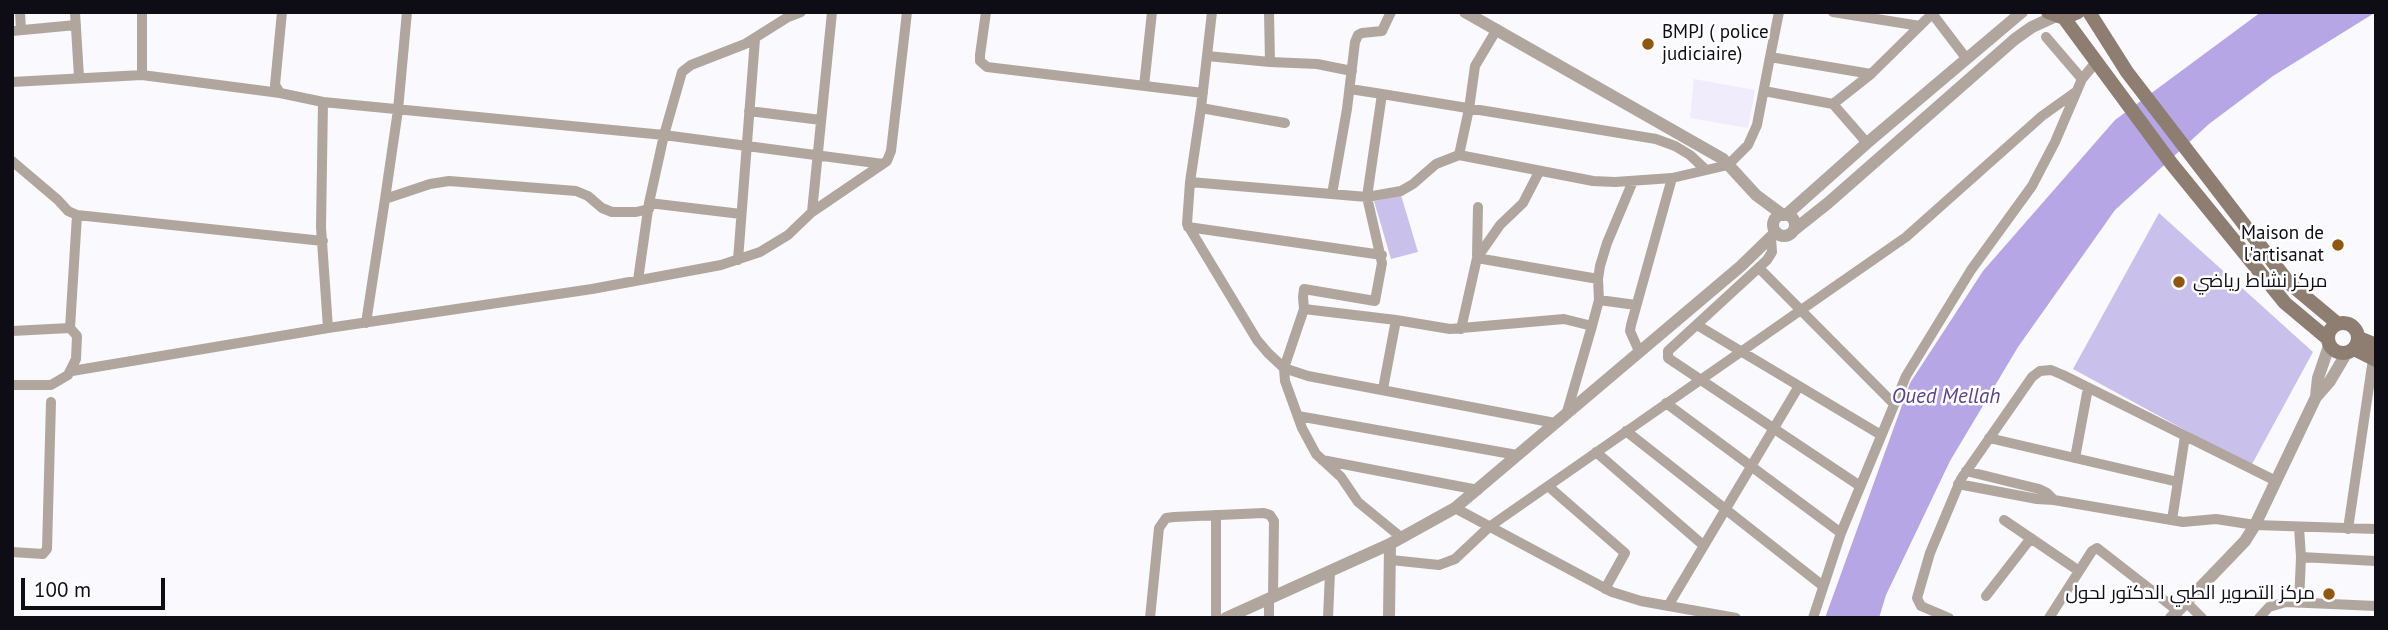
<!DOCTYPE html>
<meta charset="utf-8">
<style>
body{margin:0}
#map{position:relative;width:2388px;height:630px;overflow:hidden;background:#faf9fe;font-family:"PT Sans",sans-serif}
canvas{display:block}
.frame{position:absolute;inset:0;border:14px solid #0e0c15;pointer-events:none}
.scale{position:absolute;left:21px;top:578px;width:144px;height:32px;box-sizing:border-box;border:4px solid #0e0c15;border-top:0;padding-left:9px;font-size:21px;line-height:24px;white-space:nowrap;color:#0e0c15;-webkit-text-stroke:5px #fff;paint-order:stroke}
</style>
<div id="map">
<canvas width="2388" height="630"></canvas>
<div class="frame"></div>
<div class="scale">100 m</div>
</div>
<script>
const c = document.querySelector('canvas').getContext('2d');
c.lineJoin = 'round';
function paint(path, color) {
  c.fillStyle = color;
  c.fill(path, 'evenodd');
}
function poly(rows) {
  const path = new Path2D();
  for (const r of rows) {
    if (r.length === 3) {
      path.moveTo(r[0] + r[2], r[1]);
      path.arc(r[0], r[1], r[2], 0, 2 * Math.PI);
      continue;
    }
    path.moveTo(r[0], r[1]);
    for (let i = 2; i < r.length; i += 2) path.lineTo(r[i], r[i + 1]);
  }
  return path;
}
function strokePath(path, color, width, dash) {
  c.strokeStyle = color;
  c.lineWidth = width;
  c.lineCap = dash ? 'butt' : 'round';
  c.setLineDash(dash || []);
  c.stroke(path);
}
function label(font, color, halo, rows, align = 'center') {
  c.font = font + ' "PT Sans",Cairo,sans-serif';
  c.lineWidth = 5;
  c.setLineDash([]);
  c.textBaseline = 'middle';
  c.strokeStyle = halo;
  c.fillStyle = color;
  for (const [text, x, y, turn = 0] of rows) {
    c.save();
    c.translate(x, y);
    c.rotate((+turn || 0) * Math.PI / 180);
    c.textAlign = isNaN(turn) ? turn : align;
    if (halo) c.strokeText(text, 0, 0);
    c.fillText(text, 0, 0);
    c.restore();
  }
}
const built = poly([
 [1694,79,1755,90,1748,128,1690,118]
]);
const green = poly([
 [1401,195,1418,252,1391,259,1374,201],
 [2159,213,2313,352,2251,466,2073,369]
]);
const water = poly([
 [2261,12,2376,12,2273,76,2209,124,2115,210,2018,347,1950,461,1886,595,1879,618,1825,618,1910,383,1983,271,2115,120]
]);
const minor = poly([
 [20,12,21,30],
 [75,12,79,77],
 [986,12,980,55,980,61,987,67,1203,93],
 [1212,12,1201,108,1190,182,1187,224,1257,340,1268,353,1284,368,1308,376,1555,423],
 [1269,12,1270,62,1317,64,1352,71],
 [1779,12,1770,57,1871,74],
 [1833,12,1920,26],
 [1931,12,1966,58],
 [12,31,76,25],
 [2046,37,2082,79],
 [1207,56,1270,62],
 [142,75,280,93,323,102,321,227,328,328],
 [12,82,142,75,142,12],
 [1144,86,1152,12],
 [1350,89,1382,94],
 [1764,91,1833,104,1867,143],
 [280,93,275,85,282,12],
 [323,102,664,135,883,164],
 [1833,104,1871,74,1934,12],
 [1201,108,1285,123],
 [749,111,821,120],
 [1459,155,1469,109,1475,66,1497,29],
 [12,161,58,200,68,211,77,215,323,241],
 [1190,182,1367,197,1401,191,1413,184,1436,164,1459,155,1593,181,1615,182,1672,178,1728,165,1748,145,1757,125,1770,57],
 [1332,194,1347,109,1355,42,1358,35,1362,33,1382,31,1391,12],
 [385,199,398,110,407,12],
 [649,203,741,214],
 [812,212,832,12],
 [1188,227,1382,255],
 [1771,237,1772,252,1767,260,1668,351,1668,358,1860,486],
 [1477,255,1478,207],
 [1477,258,1500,225,1523,203,1539,172],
 [738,260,755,39],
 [1759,268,1894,404],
 [638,280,649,203,664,135,682,72,691,65,745,44,788,17,801,12],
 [1599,300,1636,305],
 [1304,309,1284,368,1285,381,1302,428,1316,454,1341,477,1358,502,1402,538],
 [1396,320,1450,329,1564,319,1592,326,1567,412],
 [366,323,385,199,430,184,449,181,576,191,588,196,602,208,612,212,636,212,649,209],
 [1697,325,1881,435],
 [1592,326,1599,300,1598,279,1600,266,1607,243,1633,181],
 [70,328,77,215],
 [1461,329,1477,258,1598,279],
 [12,331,70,328,77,336,76,359,68,375,51,385,12,385],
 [1639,351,1630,331,1631,325,1672,178],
 [72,371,328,328,592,289,721,265,760,252,788,235,812,212,887,161,891,151,907,12],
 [1383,389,1396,320,1304,309,1303,297,1304,289,1375,301,1382,263,1367,197,1382,94,1656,139,1675,146,1690,155,1705,169],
 [1666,403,1841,533],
 [1298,416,1517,455],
 [1626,431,1823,586],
 [1989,438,2178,482],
 [1596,452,1703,545],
 [2075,458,2088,388],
 [1322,460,1478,490],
 [1966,471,2039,489,2047,493,2054,500],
 [1958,484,2037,499,2054,500,2183,522,2216,519,2255,525,2376,529],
 [1548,486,1625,553,1605,589],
 [1455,508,1612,592,1641,601,1736,618],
 [2004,520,2079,571],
 [2172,520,2185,436],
 [2348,529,2373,359],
 [12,552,43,554,47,549,51,402],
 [2301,557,2376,561],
 [1391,560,1439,565,1455,559,1489,527,1906,237,2042,116,2077,91],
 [1986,596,2031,538],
 [1269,598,1269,618],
 [2186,602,2202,618],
 [2299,603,2301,557,2299,527],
 [1668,606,1799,386],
 [1150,618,1159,528,1166,518,1174,517,1264,513,1270,515,1274,521,1273,596],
 [1216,618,1216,515],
 [1328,618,1330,572],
 [1813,618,1841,533,1906,376,1971,270,2032,186,2055,142,2082,79,2096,62],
 [1949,618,1921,606,1917,598,1930,553,1961,479,2032,377,2040,371,2051,370,2063,375,2276,481],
 [2049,618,2092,551,2097,548,2178,611],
 [2259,618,2269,607,2286,602,2376,606]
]);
const tertiary = poly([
 [1465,12,1723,159,1756,195,1783,215],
 [1784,225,11],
 [1786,215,1867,143,2022,12],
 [1794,230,1828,203,2015,39,2032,27,2056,16],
 [2316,397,2318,378,2329,346],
 [1226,618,1390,544,1455,508,1741,266,1776,232],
 [1389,618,1390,544],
 [2171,618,2245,541,2255,525,2316,397,2330,381,2346,354]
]);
const secondary = poly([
 [2048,12,2064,18,2078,12],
 [2089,12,2127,72,2289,283,2338,324],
 [2064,18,2171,163,2285,303,2328,339],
 [2343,338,15],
 [2359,338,2376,345],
 [2354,349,2376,360]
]);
const markers = [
 [1648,44,7,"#905711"],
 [2338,245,7,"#905711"],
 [2179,282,7,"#905711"],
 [2329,594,7,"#905711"]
];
const poiNames = [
 ["BMPJ ( police",1662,33],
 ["judiciaire)",1662,55],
 ["Maison de",2324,234,"right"],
 ["l'artisanat",2324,256,"right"],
 ["مركز نشاط رياضي",2193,282],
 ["مركز التصوير الطبي الدكتور لحول",2315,594,"right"]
];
const waterNames = [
 ["Oued Mellah",1946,397]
];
paint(built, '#f0ecfb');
paint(green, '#cac0ec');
paint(water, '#b7a6e6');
strokePath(minor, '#b0a69d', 10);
strokePath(tertiary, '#b0a69d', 12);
strokePath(secondary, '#8d7e71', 14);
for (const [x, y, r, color] of markers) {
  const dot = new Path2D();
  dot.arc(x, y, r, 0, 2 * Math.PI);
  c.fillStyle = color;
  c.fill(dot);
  strokePath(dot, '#fff', 2.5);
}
label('19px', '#0e0c15', '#fff', poiNames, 'left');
label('italic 21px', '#5a428e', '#fff', waterNames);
</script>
